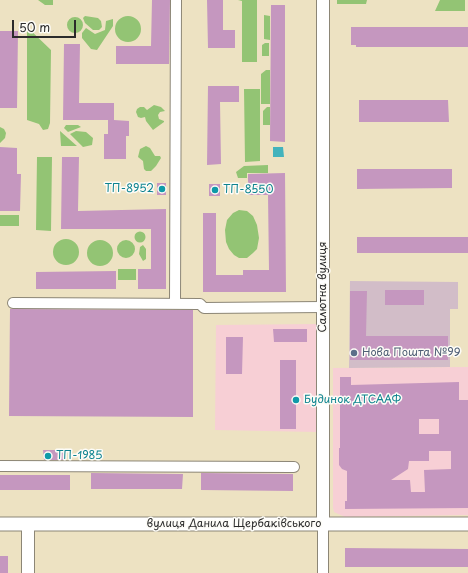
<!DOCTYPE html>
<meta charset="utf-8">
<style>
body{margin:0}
#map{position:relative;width:468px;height:573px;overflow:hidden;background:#ede2c2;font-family:"Playpen Sans",sans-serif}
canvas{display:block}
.scale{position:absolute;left:12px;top:20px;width:64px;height:18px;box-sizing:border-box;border:2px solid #2b2b2b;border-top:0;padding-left:5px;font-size:12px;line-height:14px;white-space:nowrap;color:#2b2b2b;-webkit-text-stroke:3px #fdfcf7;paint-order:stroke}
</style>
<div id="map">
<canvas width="468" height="573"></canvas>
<div class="scale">50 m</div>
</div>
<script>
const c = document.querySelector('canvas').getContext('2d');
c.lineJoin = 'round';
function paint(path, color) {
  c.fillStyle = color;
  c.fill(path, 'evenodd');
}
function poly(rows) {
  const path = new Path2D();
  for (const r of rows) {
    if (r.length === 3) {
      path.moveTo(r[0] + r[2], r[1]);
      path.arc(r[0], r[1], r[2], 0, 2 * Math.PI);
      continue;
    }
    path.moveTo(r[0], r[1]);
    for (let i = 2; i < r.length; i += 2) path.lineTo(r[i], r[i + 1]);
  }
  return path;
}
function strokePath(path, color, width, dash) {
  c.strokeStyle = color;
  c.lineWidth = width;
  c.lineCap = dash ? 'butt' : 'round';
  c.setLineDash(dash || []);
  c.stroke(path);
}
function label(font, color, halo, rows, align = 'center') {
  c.font = font + ' "Playpen Sans",sans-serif';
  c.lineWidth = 3;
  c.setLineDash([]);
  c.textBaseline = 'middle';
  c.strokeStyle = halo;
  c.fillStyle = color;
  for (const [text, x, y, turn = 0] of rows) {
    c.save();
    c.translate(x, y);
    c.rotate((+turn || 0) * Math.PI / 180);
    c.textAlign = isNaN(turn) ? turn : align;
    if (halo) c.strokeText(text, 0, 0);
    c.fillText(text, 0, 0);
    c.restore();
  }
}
const built = poly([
 [318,324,317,432,215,430,216,325],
 [468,367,468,515,345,517,334,512,333,507,333,368]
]);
const industrial = poly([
 [350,281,458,282,458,309,450,309,450,367,349,368]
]);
const green = poly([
 [38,0,53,0,53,5,45,5],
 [238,0,257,0,257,62,242,62,242,1],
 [337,0,367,0,366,4,337,4],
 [440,0,465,0,465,11,435,11],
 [264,15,270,16,270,40,264,39],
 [85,16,98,18,101,21,102,27,99,30,93,30,85,23,83,18],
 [128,29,13],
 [75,25,8],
 [113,19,113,26,97,50,91,49,82,38,82,33,86,28,95,34,105,30,106,21],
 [27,27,51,50,50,123,48,129,43,130,39,124,27,120],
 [265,43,269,43,269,56,262,56,262,45],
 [266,70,270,70,270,104,261,104,261,74],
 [244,89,260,89,260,161,245,162],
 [154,105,161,107,165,111,160,112,158,115,159,119,164,121,164,122,153,130,146,121,145,117,141,118,138,117,136,112,137,109,140,107,144,107,147,110],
 [267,107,270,107,270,125,263,125,263,111],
 [66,125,78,125,81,127,68,132,64,128],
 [0,127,4,129,6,133,5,138,0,143],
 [60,131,77,146,61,146],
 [76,131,86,132,93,138,92,145,83,147,70,134],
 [146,146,150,148,155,156,160,156,161,158,156,166,151,171,146,171,144,169,143,161,138,157,140,149],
 [37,157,52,157,51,231,36,230],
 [268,165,268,173,247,173,247,178,238,178,236,172,244,166],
 [239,210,247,211,253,216,257,225,259,238,257,249,253,253,247,258,239,258,234,255,229,249,226,242,225,230,227,220,233,213],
 [0,215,19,215,19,226,0,226],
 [140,237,5.5],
 [66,252,13],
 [126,249,9],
 [100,253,13],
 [143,245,146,249,146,259,143,261,139,254,140,247],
 [118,269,136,269,136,280,118,280]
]);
const water = poly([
 [273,147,283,147,284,157,273,157]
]);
const building = poly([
 [152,0,170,0,169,64,116,64,116,46,151,46],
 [207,0,223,0,223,30,235,30,235,48,208,48],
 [271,5,285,5,285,142,270,141],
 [351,27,468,27,468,47,356,47,356,45,351,45],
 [0,31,18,31,17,108,0,108],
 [64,44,80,44,79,103,114,103,114,120,129,121,129,136,126,136,126,159,104,159,104,134,108,134,108,120,63,120],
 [208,86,239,86,239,102,220,102,221,164,207,165],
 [359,100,448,100,449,122,359,122],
 [0,147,17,148,17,174,21,174,20,211,0,211],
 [62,157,79,157,78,211,166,209,166,289,138,289,138,269,151,269,151,229,61,229],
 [357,169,452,169,452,188,357,189],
 [285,173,286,292,203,292,203,213,216,213,216,275,243,275,243,270,269,270,268,195,248,195,248,174],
 [157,183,166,183,166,195,157,195],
 [209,184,220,184,220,196,209,196],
 [357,237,468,237,468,253,357,253],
 [116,271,116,289,36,289,36,272],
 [385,290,424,290,424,305,385,305],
 [350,291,367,291,366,336,448,336,448,360,350,360],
 [10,309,193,310,193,417,9,416],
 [273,329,307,329,307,342,274,342],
 [226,337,243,337,242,374,226,374],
 [280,360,296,360,296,429,280,429],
 [340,377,351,377,351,385,459,382,459,400,468,400,468,508,345,509,345,501,347,501,347,471,342,469,339,465,339,448,340,448],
 [419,419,439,419,439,434,419,434],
 [429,451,451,451,451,469,424,470,425,492,411,492,410,480,391,480,408,469,409,461,429,461],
 [43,450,66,450,65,460,44,460],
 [91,473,183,474,182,489,91,489],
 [201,473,293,474,293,491,201,490],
 [0,475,70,475,70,490,0,490],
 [345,548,468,549,468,567,345,567],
 [0,556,8,556,8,573,0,573]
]);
const minor = poly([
 [13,303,200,304,204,308,323,307],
 [175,303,176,0],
 [0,466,294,467],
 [323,524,323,573]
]);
const tertiary = poly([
 [28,524,28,573],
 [323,524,323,0]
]);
const secondary = poly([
 [0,524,468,524]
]);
const markers = [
 [162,189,4,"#0f9aa8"],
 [215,190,4,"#0f9aa8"],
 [354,353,4,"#5c6f8a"],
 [296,400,4,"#0f9aa8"],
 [48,456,4,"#0f9aa8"]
];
const cultureNames = [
 ["ТП-8952",154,189,"right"],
 ["ТП-8550",223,190],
 ["Будинок ДТСААФ",304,400],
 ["ТП-1985",56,456]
];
const streetNames = [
 ["Салютна вулиця",323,287,-90],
 ["вулиця Данила Щербаківського",234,524]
];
const serviceNames = [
 ["Нова Пошта №99",362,353]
];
paint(built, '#f7cfd5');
paint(industrial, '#d2bdc8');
paint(green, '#93c474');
paint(water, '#43b3bc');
paint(building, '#c597bf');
strokePath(minor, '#8c8676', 12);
strokePath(tertiary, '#8c8676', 14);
strokePath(secondary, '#8c8676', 15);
strokePath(minor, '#fff', 10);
strokePath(tertiary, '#fff', 12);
strokePath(secondary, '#fff', 13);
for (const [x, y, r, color] of markers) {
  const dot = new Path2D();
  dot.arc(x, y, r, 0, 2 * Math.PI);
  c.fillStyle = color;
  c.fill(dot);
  strokePath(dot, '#fdfcf7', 1.5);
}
label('11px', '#0d838f', '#fdfcf7', cultureNames, 'left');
label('11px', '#2b2b2b', '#fdfcf7', streetNames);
label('11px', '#4e5e75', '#fdfcf7', serviceNames, 'left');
</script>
